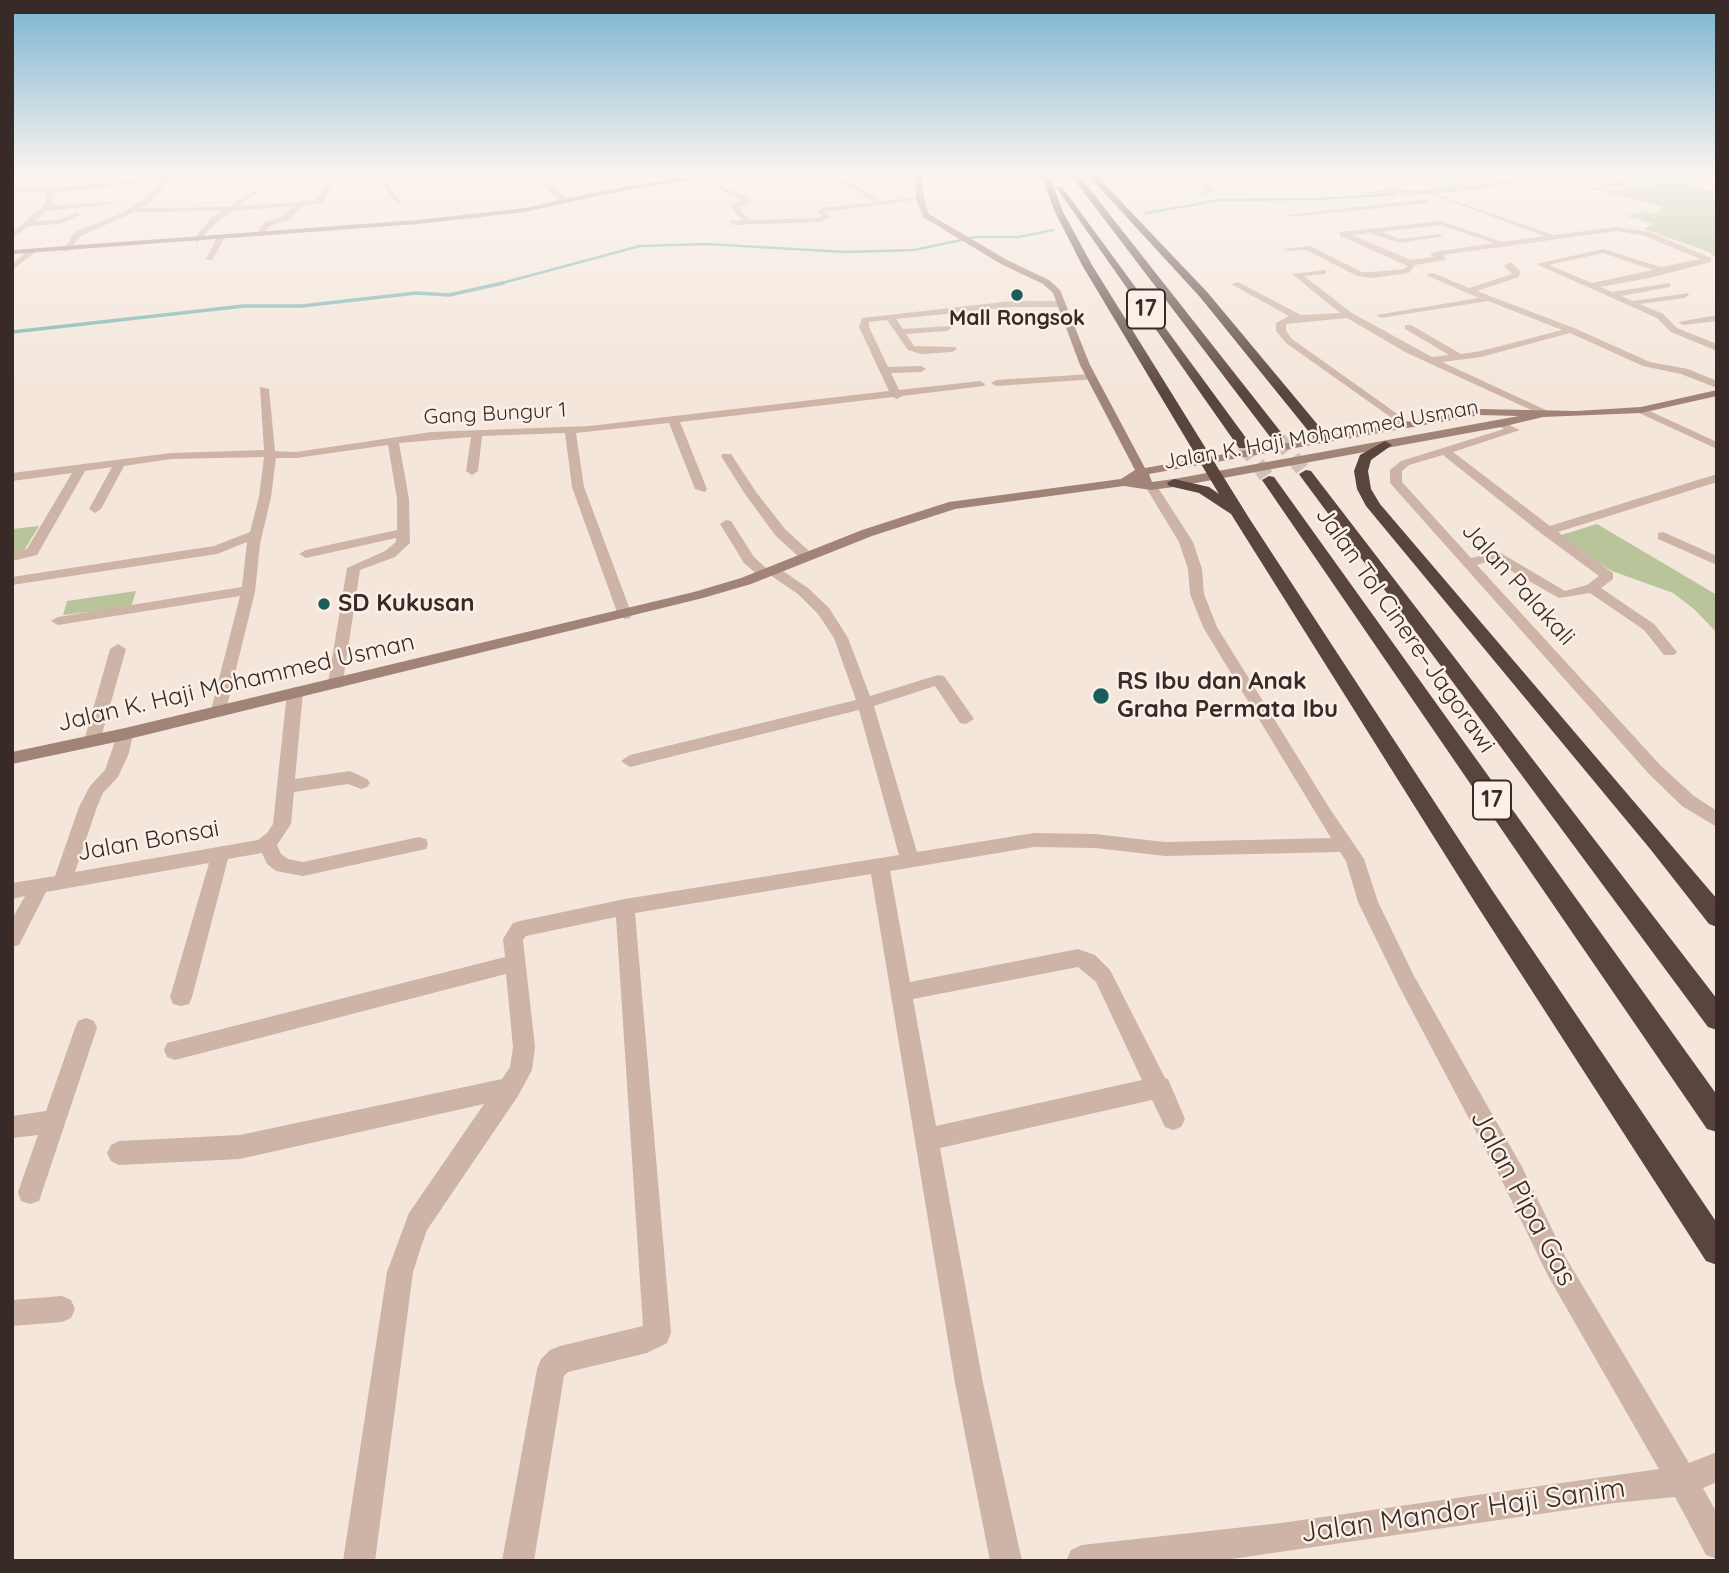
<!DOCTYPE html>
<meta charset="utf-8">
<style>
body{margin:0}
#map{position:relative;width:1729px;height:1573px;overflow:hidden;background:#f4e6db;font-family:Quicksand,sans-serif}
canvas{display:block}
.frame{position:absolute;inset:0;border:14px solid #382b27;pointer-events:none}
</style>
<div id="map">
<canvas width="1729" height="1573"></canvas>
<div class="frame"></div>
</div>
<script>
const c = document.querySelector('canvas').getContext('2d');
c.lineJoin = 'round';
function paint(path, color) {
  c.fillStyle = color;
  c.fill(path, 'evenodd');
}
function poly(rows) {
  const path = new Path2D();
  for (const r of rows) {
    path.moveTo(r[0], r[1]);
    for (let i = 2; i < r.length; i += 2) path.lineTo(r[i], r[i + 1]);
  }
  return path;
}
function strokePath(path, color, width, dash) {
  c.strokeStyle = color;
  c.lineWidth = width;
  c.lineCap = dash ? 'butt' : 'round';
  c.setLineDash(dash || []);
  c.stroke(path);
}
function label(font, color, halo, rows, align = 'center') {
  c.font = font + ' Quicksand,sans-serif';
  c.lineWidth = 5;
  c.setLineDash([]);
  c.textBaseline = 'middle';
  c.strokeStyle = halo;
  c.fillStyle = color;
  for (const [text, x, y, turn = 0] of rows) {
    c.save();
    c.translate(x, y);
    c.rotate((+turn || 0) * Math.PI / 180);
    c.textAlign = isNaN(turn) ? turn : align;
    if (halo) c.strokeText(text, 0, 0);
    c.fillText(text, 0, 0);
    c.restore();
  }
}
const green = poly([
 [1678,181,1717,193,1714,199,1717,200,1717,258,1709,252,1644,229,1653,224,1626,216,1643,212,1656,215,1662,207,1605,192],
 [1597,524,1717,595,1717,633,1694,609,1673,593,1612,571,1558,536],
 [39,526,22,554,12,555,12,529],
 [136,591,131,607,63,615,67,601]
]);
const streamFar1 = poly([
 [1427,191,1465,185],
 [1146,213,1221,200,1320,199,1395,194],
 [495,285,640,246,706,244,846,252,914,250,975,237,1019,237,1053,230]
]);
const stream = poly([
 [12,332,244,306,302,306,416,293,449,295,503,283]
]);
const highwayTunnel = poly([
 [1279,439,1306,474],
 [1244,445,1269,480]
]);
const street = poly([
 [199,173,221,173,169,180,151,202,141,208,228,207,257,189,259,192,239,206,312,201,317,200,328,180,375,176,373,173,423,173,384,179,401,202,397,204,378,180,332,183,323,203,303,206,287,221,272,225,260,237,256,235,266,221,281,217,294,206,232,211,218,221,197,243,194,239,212,217,222,211,134,212,81,236,67,252,63,250,75,232,122,213,145,198,161,181,58,192,52,195,52,206,108,202,112,204,46,211,35,221,59,220,77,212,81,214,60,224,29,226,12,239,12,233,45,204,46,192,12,193,12,189,56,188,199,173],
 [270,173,276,173,268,183,264,183,270,173],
 [530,173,537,173,568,199,568,203,562,203,530,173],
 [634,173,640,173,647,187,643,187,634,173],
 [1201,173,1210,173,1204,177,1214,191,1200,197,1198,194,1207,190,1197,176,1201,173],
 [1522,173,1530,173,1512,184,1436,194,1553,235,1616,227,1650,232,1711,258,1711,262,1649,278,1600,287,1612,292,1670,283,1670,287,1621,296,1633,301,1688,293,1689,295,1685,298,1640,304,1663,314,1677,328,1717,344,1717,351,1671,332,1657,318,1536,264,1603,249,1661,267,1700,259,1645,236,1616,231,1443,255,1446,260,1415,265,1409,273,1371,278,1357,276,1306,250,1287,251,1283,249,1310,246,1362,272,1371,272,1404,269,1408,266,1340,236,1340,232,1441,221,1502,242,1545,236,1430,194,1360,193,1394,188,1421,191,1459,188,1510,180,1522,173],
 [1440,225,1494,243,1434,252,1430,254,1434,257,1411,260,1352,235,1369,233,1400,243,1443,236,1439,234,1400,239,1382,232,1440,225],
 [1603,253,1653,270,1592,283,1549,265,1603,253],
 [1596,173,1605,173,1629,184,1589,191,1589,189,1618,183,1596,173],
 [708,175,712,175,726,189,751,198,751,202,738,207,749,220,819,218,822,216,817,211,821,208,874,202,853,188,827,178,829,175,857,186,882,201,920,197,924,199,826,212,830,217,821,222,732,225,729,221,742,220,730,206,742,200,722,191,708,175],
 [1426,199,1429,203,1291,217,1287,215,1426,199],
 [217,237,224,239,212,260,206,260,217,237],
 [30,249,37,251,12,270,12,264,30,249],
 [1511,262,1520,271,1519,277,1477,291,1574,328,1650,362,1688,369,1717,381,1717,388,1681,374,1643,366,1570,333,1481,357,1442,362,1548,411,1549,413,1544,416,1407,353,1347,318,1286,324,1286,331,1292,339,1410,423,1410,427,1406,428,1286,343,1276,331,1276,323,1289,316,1231,284,1238,282,1301,315,1340,313,1292,274,1326,270,1326,274,1304,276,1352,313,1432,357,1449,355,1405,329,1405,325,1411,325,1461,354,1481,351,1562,330,1488,301,1381,318,1376,315,1479,298,1426,275,1433,273,1469,288,1512,274,1504,266,1511,262],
 [1012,301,1061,301,1065,304,1061,307,1012,307,896,319,903,329,950,326,952,328,947,331,906,334,914,346,955,347,957,349,952,352,921,354,908,350,887,320,869,322,869,327,888,367,921,366,926,369,921,372,891,373,899,390,980,381,985,384,984,386,902,396,897,399,893,397,680,422,707,489,705,492,695,489,669,423,576,433,584,487,632,615,630,618,625,619,618,615,572,487,565,433,482,436,478,471,472,475,466,471,471,437,399,443,409,499,410,543,395,557,360,570,342,687,336,688,328,683,347,568,385,551,396,542,396,538,306,558,299,554,306,550,397,530,397,499,388,445,296,458,276,458,271,497,260,544,255,592,225,714,213,714,211,710,240,596,58,625,51,621,58,617,242,587,247,542,217,554,12,585,12,577,214,546,250,532,259,497,264,457,171,459,124,466,101,509,95,513,89,509,112,467,85,471,37,555,12,561,12,553,27,549,72,473,12,481,12,473,171,453,264,450,260,387,269,389,275,451,296,452,431,432,589,426,889,391,859,327,862,318,1012,301],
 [1717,315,1717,321,1683,325,1678,322,1717,315],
 [1092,374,1097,377,1096,379,996,386,991,383,996,380,1092,374],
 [1641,407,1717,442,1717,449,1637,412,1637,408,1641,407],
 [1501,421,1520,430,1453,452,1550,526,1717,474,1717,482,1558,532,1613,573,1613,579,1601,588,1654,624,1677,652,1674,655,1664,655,1644,630,1590,593,1559,598,1492,560,1477,565,1661,766,1694,796,1717,811,1717,827,1682,806,1649,774,1390,483,1390,470,1401,461,1504,429,1495,424,1501,421],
 [1443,455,1542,534,1599,576,1587,585,1565,591,1499,552,1471,558,1402,482,1402,471,1409,465,1443,455],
 [723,454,731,454,756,492,785,529,811,553,811,559,801,559,775,535,745,494,721,456,723,454],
 [1151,482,1155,483,1193,542,1202,569,1204,594,1217,627,1330,809,1364,859,1378,902,1414,976,1522,1167,1566,1258,1689,1463,1717,1452,1717,1482,1703,1488,1717,1513,1717,1559,1706,1555,1675,1497,1615,1503,1218,1561,1066,1561,1071,1550,1082,1545,1281,1523,1659,1469,1548,1276,1504,1185,1400,988,1358,902,1346,861,1340,852,1165,856,1095,848,1034,847,890,871,910,982,1078,949,1095,955,1110,970,1165,1078,1168,1079,1185,1119,1181,1127,1173,1130,1165,1127,1152,1100,940,1148,983,1383,1022,1561,990,1561,955,1383,871,874,635,913,671,1333,667,1343,647,1353,568,1372,564,1376,534,1561,502,1561,537,1369,541,1359,550,1350,560,1346,643,1326,616,917,526,936,523,940,535,1047,532,1070,518,1096,427,1230,422,1244,413,1272,375,1561,343,1561,387,1272,409,1213,484,1104,240,1159,119,1165,111,1161,107,1153,111,1145,119,1141,240,1135,502,1079,510,1067,513,1047,506,974,175,1060,167,1057,164,1050,167,1043,505,957,503,939,513,923,520,921,625,899,899,855,859,710,630,767,621,761,630,755,856,700,834,638,818,614,798,594,770,575,759,576,744,563,720,524,726,520,731,521,754,557,766,568,777,567,808,588,829,608,848,638,870,696,938,675,944,676,974,719,966,724,960,723,935,686,874,706,917,852,1034,833,1095,834,1165,842,1331,838,1203,627,1190,594,1188,569,1179,542,1145,486,1151,482],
 [1078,967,1096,982,1142,1080,936,1126,913,999,1078,967],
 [1663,532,1717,556,1717,565,1658,539,1658,533,1663,532],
 [118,644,126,649,100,741,92,747,86,745,84,741,110,649,118,644],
 [295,687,303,692,295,779,350,771,367,779,370,783,367,787,361,789,348,784,294,792,291,824,277,845,281,854,288,859,303,862,419,837,426,839,428,844,426,849,303,876,276,871,267,864,262,853,228,859,192,997,189,1004,181,1006,173,1004,170,997,209,863,46,892,19,945,12,947,12,919,25,896,12,899,12,883,55,876,79,807,90,786,105,770,119,730,131,730,133,734,129,753,118,777,103,793,97,807,75,872,258,840,267,833,273,824,287,692,295,687],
 [86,1018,94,1021,97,1028,42,1192,39,1201,30,1204,21,1201,18,1192,38,1135,12,1138,12,1116,46,1111,75,1028,78,1021,86,1018],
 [62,1296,71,1300,75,1309,71,1318,62,1322,12,1326,12,1300,62,1296]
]);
const secondary = poly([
 [715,173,731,173,611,193,525,212,418,224,12,254,12,250,418,220,525,208,611,189,715,173],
 [915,173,921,173,924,199,929,214,1007,260,1049,280,1060,290,1090,365,1145,468,1480,409,1576,411,1641,407,1717,390,1717,396,1641,413,1543,417,1501,427,1174,487,1151,490,1124,486,955,509,872,536,751,584,703,598,125,740,12,764,12,752,125,728,694,592,741,578,862,530,949,502,1121,479,1135,470,1080,365,1053,293,1043,284,1001,264,923,217,916,199,915,173],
 [1480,415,1519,416,1174,479,1152,482,1149,474,1480,415]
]);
const highway = poly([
 [1040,173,1048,173,1063,212,1092,265,1249,518,1492,890,1717,1223,1717,1265,1706,1261,1476,904,1231,514,1199,493,1169,486,1167,483,1174,479,1209,487,1219,494,1082,265,1055,212,1040,173],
 [1069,173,1077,173,1284,436,1284,442,1274,442,1069,173],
 [1086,173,1094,173,1208,293,1328,437,1328,443,1318,443,1200,297,1086,173],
 [1056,187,1062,187,1249,442,1249,448,1239,448,1056,187],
 [1385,441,1392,445,1371,460,1368,471,1371,489,1380,504,1717,899,1717,927,1709,924,1651,850,1366,506,1357,489,1354,471,1360,455,1385,441],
 [1306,470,1311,471,1717,999,1717,1030,1708,1027,1301,477,1299,474,1306,470],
 [1269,476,1274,477,1717,1095,1717,1132,1707,1129,1262,480,1269,476]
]);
const markers = [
 [1017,295,7,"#1a5d5c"],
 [324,604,7,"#1a5d5c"],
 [1101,696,9,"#1a5d5c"]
];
const farPoinames = [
 ["Mall Rongsok",1017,319]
];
const farStreetnames = [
 ["Gang Bungur 1",495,414,-3],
 ["Jalan K. Haji Mohammed Usman",1321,435,-10]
];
const shields = [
 [1146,309,38],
 [1492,800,38]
];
const shieldNames = [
 ["17",1146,309],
 ["17",1492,800]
];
const streetNames = [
 ["Jalan Palakali",1518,584,48],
 ["Jalan Tol Cinere–Jagorawi",1405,630,55],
 ["Jalan K. Haji Mohammed Usman",236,683,-13],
 ["Jalan Bonsai",148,841,-10]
];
const poiNames = [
 ["SD Kukusan",338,604],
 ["RS Ibu dan Anak",1117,682],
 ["Graha Permata Ibu",1117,710]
];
const nearStreetnames = [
 ["Jalan Pipa Gas",1523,1198,62],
 ["Jalan Mandor Haji Sanim",1463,1511,-8]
];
paint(green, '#b9c49a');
strokePath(streamFar1, '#78b3b0', 2.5);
strokePath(stream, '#78b3b0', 3.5);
strokePath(highwayTunnel, '#cec1b7', 15, [15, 8]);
paint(street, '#cdb4a6');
paint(secondary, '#a18377');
paint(highway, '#5a443e');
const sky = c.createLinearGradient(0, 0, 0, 393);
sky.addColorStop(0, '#7bb4d2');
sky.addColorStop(0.44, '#faf4ef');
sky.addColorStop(1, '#faf4ef00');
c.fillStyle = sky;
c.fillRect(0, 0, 1729, 393);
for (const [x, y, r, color] of markers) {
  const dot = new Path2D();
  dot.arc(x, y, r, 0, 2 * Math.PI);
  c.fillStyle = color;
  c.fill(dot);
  strokePath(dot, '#fbf0e8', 2.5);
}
label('bold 21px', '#382b27', '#fbf0e8', farPoinames);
label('21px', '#382b27', '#fbf0e8', farStreetnames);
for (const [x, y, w] of shields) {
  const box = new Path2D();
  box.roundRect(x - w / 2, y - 19.5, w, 39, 5);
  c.fillStyle = '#fbf0e8';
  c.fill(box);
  strokePath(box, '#382b27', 2);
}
label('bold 23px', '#382b27', null, shieldNames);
label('24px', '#382b27', '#fbf0e8', streetNames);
label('bold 24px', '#382b27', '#fbf0e8', poiNames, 'left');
label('28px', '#382b27', '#fbf0e8', nearStreetnames);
</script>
